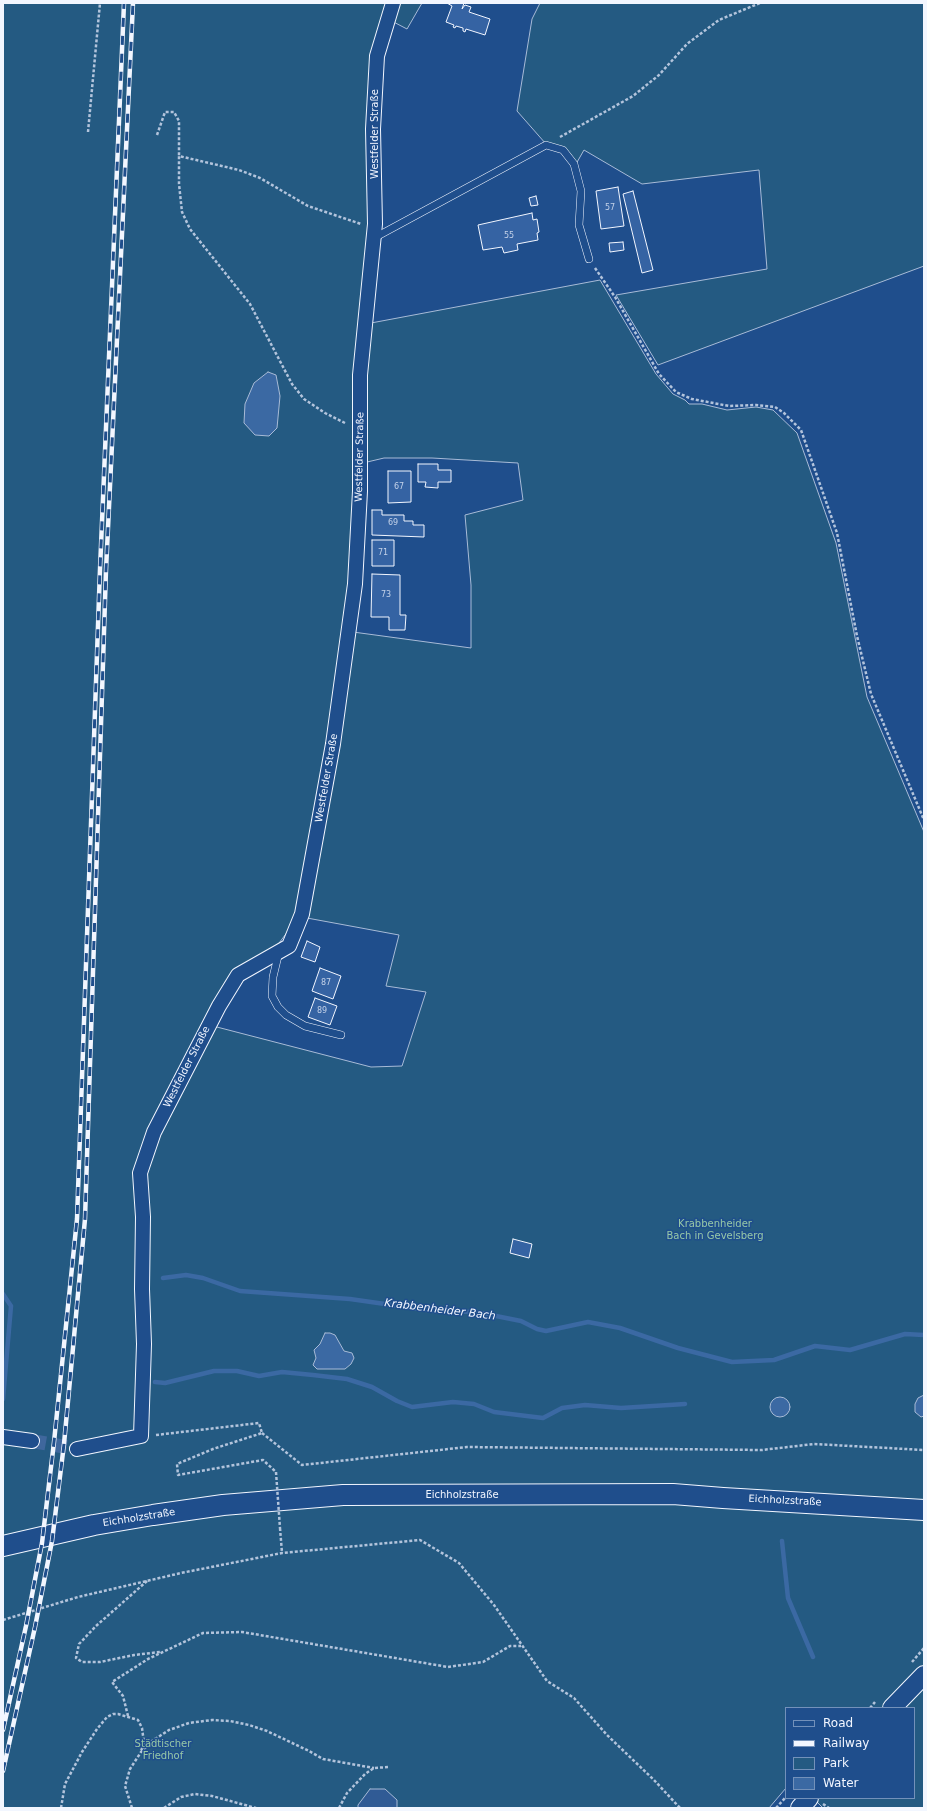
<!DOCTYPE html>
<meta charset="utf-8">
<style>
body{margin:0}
#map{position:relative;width:927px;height:1811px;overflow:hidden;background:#1f4e8c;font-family:"DejaVu Sans",sans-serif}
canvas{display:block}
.frame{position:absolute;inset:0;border:4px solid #f2f6ff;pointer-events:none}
.legend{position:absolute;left:785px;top:1707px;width:130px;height:92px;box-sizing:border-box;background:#1f4e8c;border:1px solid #7391ba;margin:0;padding:5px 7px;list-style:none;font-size:12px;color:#f2f6ff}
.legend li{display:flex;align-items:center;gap:8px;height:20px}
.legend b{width:20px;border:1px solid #7391ba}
</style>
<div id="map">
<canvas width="927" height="1811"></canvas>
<div class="frame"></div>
<ul class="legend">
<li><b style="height:5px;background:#1f4e8c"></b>Road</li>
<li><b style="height:5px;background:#f2f6ff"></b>Railway</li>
<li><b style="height:11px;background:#245a82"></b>Park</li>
<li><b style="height:11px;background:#3b69a3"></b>Water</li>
</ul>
</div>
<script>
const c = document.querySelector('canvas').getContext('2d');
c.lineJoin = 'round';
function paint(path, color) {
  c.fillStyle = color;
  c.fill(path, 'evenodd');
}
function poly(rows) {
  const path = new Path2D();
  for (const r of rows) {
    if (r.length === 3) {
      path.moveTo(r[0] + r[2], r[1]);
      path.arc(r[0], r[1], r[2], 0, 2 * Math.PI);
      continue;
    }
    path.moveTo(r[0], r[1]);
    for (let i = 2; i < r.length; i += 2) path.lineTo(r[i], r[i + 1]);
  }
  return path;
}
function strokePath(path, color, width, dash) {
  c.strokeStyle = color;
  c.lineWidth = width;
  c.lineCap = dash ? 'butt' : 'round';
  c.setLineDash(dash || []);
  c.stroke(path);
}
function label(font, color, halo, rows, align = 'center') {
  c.font = font + ' "DejaVu Sans",sans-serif';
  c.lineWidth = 3;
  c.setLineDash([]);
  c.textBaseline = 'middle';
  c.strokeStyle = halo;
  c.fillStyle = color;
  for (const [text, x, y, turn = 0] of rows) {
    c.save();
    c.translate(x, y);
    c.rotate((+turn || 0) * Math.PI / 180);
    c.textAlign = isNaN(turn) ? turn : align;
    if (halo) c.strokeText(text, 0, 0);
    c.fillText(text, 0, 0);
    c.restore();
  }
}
const green = poly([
 [3,3,422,3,407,29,384,17,373,54,370,131,372,222,357,373,356,493,357,491,343,651,316,825,302,898,295,922,279,943,271,950,239,970,228,979,151,1129,138,1174,141,1246,146,1247,147,1219,144,1171,157,1133,213,1026,371,1067,402,1066,426,992,386,986,399,935,307,918,338,749,353,632,471,648,471,585,465,515,523,500,518,463,432,458,384,458,363,463,366,375,371,323,600,280,656,374,673,394,685,400,689,404,702,404,727,410,756,407,773,410,797,433,836,543,867,697,924,832,924,1808,823,1808,813,1798,914,1798,914,1708,786,1708,786,1788,769,1808,3,1808,3,3],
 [540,3,924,3,924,266,658,365,616,295,767,269,759,170,642,184,584,150,576,164,570,157,546,144,517,111,532,19,540,3]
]);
const parking = poly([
 [370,1789,385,1789,397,1800,397,1808,358,1808,358,1805,370,1789]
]);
const water = poly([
 [268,372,276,375,280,396,277,428,269,436,255,435,244,423,245,404,254,383,268,372],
 [325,1333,330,1333,335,1335,344,1351,352,1353,354,1358,351,1364,345,1369,317,1369,313,1365,316,1358,314,1350,320,1344,325,1333],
 [924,1395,924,1416,921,1417,915,1412,915,1404,918,1398,924,1395],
 [780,1407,10]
]);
const stream = poly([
 [163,1278,186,1275,203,1278,240,1291,350,1299,434,1311,476,1312,521,1321,537,1329,546,1331,588,1322,620,1328,678,1348,732,1362,774,1360,815,1346,850,1350,905,1334,924,1335],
 [3,1294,11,1306,3,1399],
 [155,1382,165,1383,214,1371,237,1371,259,1376,282,1372,313,1375,347,1379,372,1387,397,1401,412,1407,453,1402,474,1404,494,1412,543,1418,562,1408,585,1405,621,1408,685,1404],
 [782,1541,788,1598,813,1657]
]);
const building = poly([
 [447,3,464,3,462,9,465,5,471,7,469,12,490,19,485,35,466,29,465,32,463,31,463,28,456,26,455,28,453,27,454,25,446,22,452,6,447,3],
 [618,187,624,226,601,229,596,191,618,187],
 [633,191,653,270,642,273,623,194,633,191],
 [536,196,538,205,531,206,529,198,536,196],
 [532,213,533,220,537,219,539,232,537,233,538,240,517,244,518,250,504,253,502,247,483,250,478,225,532,213],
 [623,242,624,250,610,252,609,243,623,242],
 [418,464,438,464,438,470,451,470,451,482,438,482,438,488,425,487,426,482,418,482,418,464],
 [388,471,411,471,411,502,388,503,388,471],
 [372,510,382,510,382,515,404,515,404,521,413,521,413,525,424,525,424,537,372,535,372,510],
 [372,540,394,540,394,566,372,566,372,540],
 [372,574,400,575,400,615,406,615,405,630,389,630,389,617,371,617,372,574],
 [307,941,320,947,315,962,301,957,307,941],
 [320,968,341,976,333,999,312,991,320,968],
 [315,998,337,1006,330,1025,308,1017,315,998],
 [513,1239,532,1244,529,1258,510,1253,513,1239]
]);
const minorTunnel = poly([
 [32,1441,77,1449]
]);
const path = poly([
 [88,132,100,3],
 [157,135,165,112,174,112,179,121,179,156],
 [560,137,633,96,659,75,687,44,719,20,760,3],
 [595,268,615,297,659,374,676,392,692,399,729,406,756,405,775,407,784,413,801,430,837,533,857,636,871,694,924,820],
 [345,423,325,413,304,399,292,384,250,304,190,229,182,212,179,184,179,156,239,170,260,178,308,206,361,224],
 [262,1433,302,1465,467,1447,762,1450,814,1444,924,1450],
 [156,1435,259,1423,262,1433,213,1449,177,1464,178,1475,263,1460,276,1472],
 [280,1528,282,1553],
 [147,1581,96,1626,79,1644,76,1658,82,1662,100,1662,134,1655,160,1652],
 [3,1620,78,1597,181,1573,282,1553,420,1540,459,1563,494,1605,547,1681,574,1698,607,1735,654,1780,680,1808],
 [912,1662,924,1648],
 [870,1708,875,1702],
 [128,1716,123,1696,112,1682,148,1659,203,1633,242,1632,448,1667,483,1662,510,1646,521,1646],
 [823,1804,829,1808],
 [61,1808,65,1784,82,1752,97,1729,107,1717,113,1714,118,1714,138,1720,142,1728,144,1743,141,1751],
 [132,1808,125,1786,130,1769,141,1752,152,1741,169,1730,189,1723,212,1720,230,1721,249,1725,267,1731,309,1751,323,1759,374,1768],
 [164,1808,181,1797,195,1794,212,1796,256,1808],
 [339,1808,347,1793,365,1774,374,1768,389,1767],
 [776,1808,785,1798]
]);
const service = poly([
 [374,238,546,145,563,150,574,164,581,191,579,225,589,259],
 [279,952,273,977,272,996,278,1007,286,1015,305,1026,341,1035]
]);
const minor = poly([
 [3,1437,32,1441],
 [77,1449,141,1436,144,1344,142,1289,143,1217,140,1173,154,1132,219,1006,238,975,289,946,302,914,333,744,355,584,360,491,360,375,375,224,373,129,377,56,393,3]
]);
const tertiary = poly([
 [892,1708,924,1675],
 [800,1808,809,1798]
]);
const secondary = poly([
 [3,1546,94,1525,153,1515,223,1505,343,1495,673,1494,723,1498,924,1510]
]);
const rail = poly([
 [3,1730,26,1626,42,1543,54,1442,77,1219,100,569,124,3],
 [3,1771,35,1627,52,1541,64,1444,85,1219,106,570,133,3]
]);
const pathBridge = poly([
 [276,1472,280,1528]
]);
const numberNames = [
 ["57",610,208],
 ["55",509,236],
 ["67",399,487],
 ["69",393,523],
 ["71",383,553],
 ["73",386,595],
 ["87",326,983],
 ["89",322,1011]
];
const streetNames = [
 ["Westfelder Straße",375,134,-90],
 ["Westfelder Straße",360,457,-89],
 ["Westfelder Straße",327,778,-80],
 ["Westfelder Straße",187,1067,-63],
 ["Eichholzstraße",462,1495],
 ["Eichholzstraße",785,1501,3],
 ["Eichholzstraße",139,1518,-9]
];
const parkNames = [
 ["Krabbenheider",715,1224],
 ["Bach in Gevelsberg",715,1236],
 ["Städtischer",163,1744],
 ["Friedhof",163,1756]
];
const waterNames = [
 ["Krabbenheider Bach",440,1310,7]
];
paint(green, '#245a82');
strokePath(green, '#a8bbd7', 1);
paint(parking, '#305b95');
strokePath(parking, '#a8bbd7', 1);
paint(water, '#3b69a3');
strokePath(water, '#a8bbd7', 1);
strokePath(stream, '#3b69a3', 4.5);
paint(building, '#3563a3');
strokePath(building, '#f2f6ff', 1);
strokePath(minorTunnel, '#3f679d', 14, [14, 7]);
strokePath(service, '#f2f6ff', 8);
strokePath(minor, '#f2f6ff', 16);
strokePath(tertiary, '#f2f6ff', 20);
strokePath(secondary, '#f2f6ff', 22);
strokePath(path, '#b3c4dc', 2.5, [3, 2]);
strokePath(service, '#1f4e8c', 7);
strokePath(minor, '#1f4e8c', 14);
strokePath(tertiary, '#1f4e8c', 18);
strokePath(secondary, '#1f4e8c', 20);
strokePath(rail, '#f2f6ff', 4.5);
strokePath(rail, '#1f4e8c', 3, [9]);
strokePath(pathBridge, '#b3c4dc', 2.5, [3, 2]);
label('8px', '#c3d1e8', null, numberNames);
label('10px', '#f2f6ff', '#1f4e8c', streetNames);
label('10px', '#97c8a6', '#1f4e8c', parkNames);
label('italic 11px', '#f2f6ff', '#1f4e8c', waterNames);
</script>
